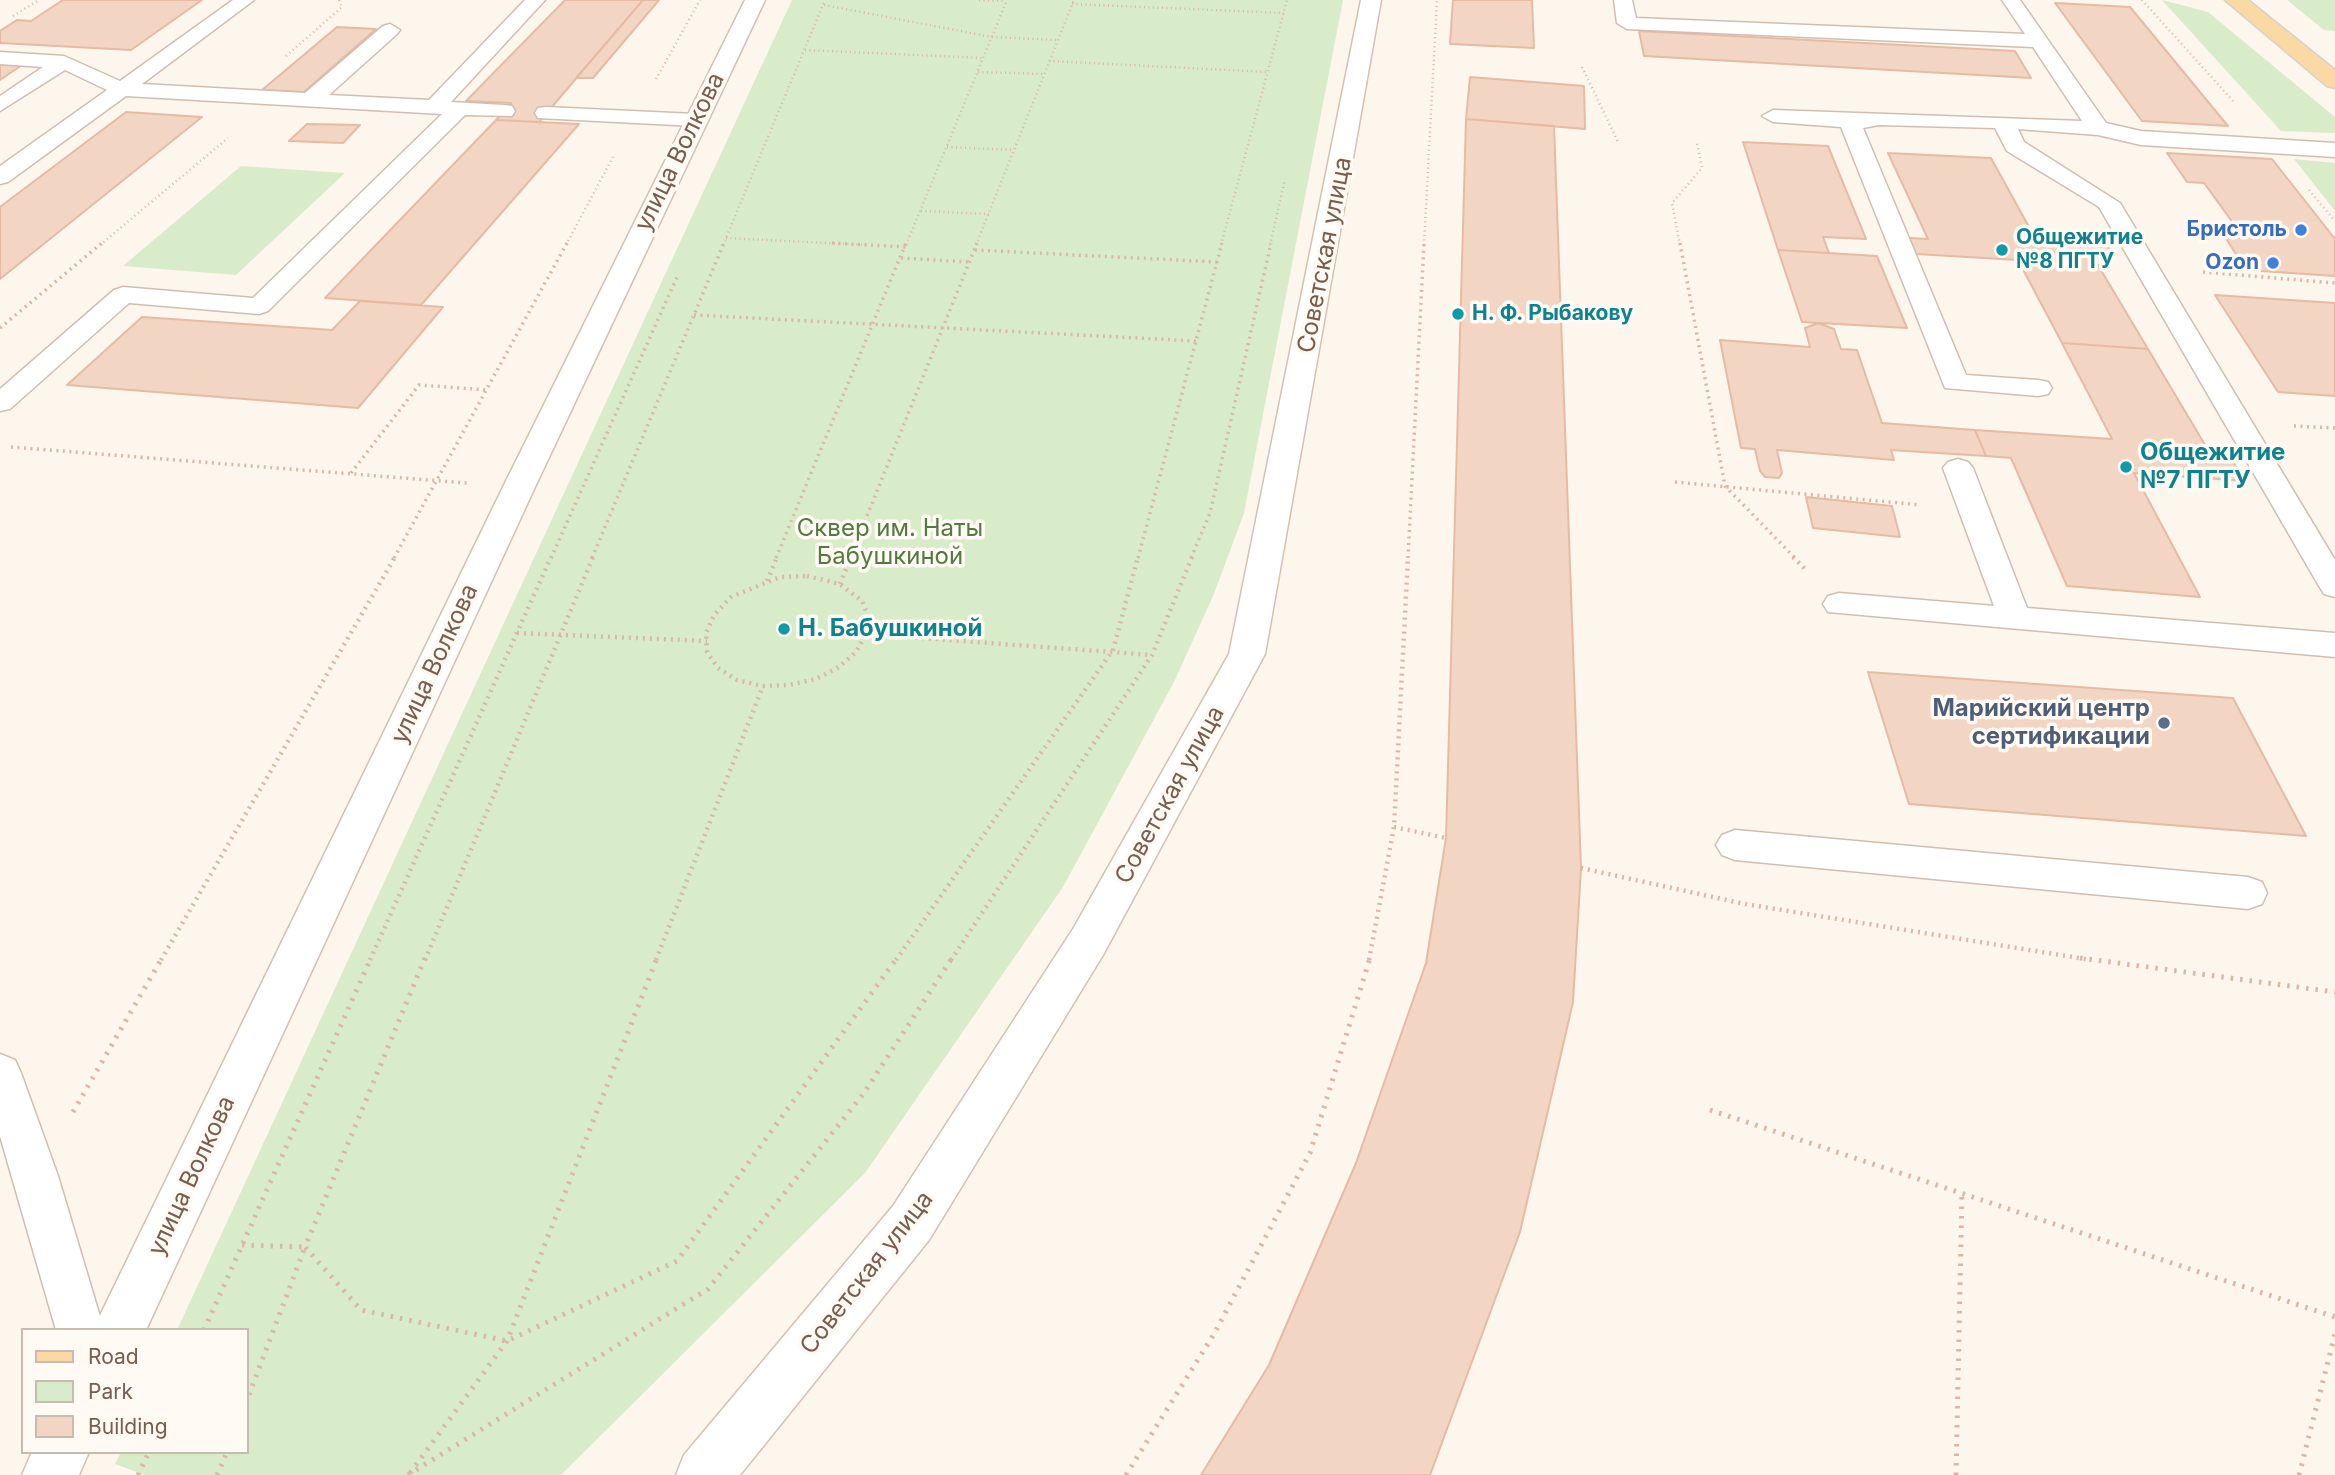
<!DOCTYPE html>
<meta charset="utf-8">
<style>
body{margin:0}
#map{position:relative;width:2335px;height:1475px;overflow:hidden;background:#fdf6ec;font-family:Inter,sans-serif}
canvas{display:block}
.legend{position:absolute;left:21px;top:1328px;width:228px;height:126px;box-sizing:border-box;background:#fffaf3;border:2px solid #cabbb1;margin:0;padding:9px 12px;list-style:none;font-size:21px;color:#7a5c4d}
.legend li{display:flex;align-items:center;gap:14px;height:35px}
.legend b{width:35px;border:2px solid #cabbb1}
</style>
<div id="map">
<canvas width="2335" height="1475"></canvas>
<ul class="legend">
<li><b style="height:9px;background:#fbd9a5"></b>Road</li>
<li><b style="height:19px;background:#d8ecc9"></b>Park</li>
<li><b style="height:19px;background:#f3d5c3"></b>Building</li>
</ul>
</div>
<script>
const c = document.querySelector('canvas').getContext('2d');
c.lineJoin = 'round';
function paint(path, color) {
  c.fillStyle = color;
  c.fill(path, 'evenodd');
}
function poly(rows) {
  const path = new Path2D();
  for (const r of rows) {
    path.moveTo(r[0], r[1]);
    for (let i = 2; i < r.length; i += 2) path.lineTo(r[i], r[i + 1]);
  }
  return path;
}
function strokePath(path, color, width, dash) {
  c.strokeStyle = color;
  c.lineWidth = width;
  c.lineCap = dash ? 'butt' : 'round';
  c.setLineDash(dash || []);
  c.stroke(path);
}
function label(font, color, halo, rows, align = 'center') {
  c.font = font + ' Inter,sans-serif';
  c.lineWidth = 7;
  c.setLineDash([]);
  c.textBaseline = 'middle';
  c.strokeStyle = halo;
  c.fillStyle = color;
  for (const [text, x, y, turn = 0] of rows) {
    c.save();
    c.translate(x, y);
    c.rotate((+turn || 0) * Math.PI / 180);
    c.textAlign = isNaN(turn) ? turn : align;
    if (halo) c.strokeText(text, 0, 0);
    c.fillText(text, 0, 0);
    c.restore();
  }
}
const green = poly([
 [792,0,1343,0,1244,513,1214,594,1174,682,1063,887,865,1173,561,1475,145,1475,115,1464,121,1452,247,1452,247,1330,177,1330],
 [2162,0,2208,12,2335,117,2335,133,2281,131],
 [2287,0,2335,0,2335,31,2324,30],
 [2294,159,2335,163,2335,211],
 [241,166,345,173,236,275,123,266]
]);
const building = poly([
 [63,0,202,0,131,50,0,43,0,31,17,20,31,21,63,0],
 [565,0,643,0,539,122,496,120,511,103,466,101,565,0],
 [643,0,659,0,593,78,576,78,643,0],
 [1453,0,1532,0,1534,48,1450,44,1453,0],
 [2055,3,2130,7,2228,126,2142,121,2055,3],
 [337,27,376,29,304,92,262,90,337,27],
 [1639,31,2015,51,2031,78,1644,56,1639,31],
 [0,64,22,65,0,80,0,64],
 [1470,77,1584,86,1585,129,1466,119,1470,77],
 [126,112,202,117,0,279,0,207,126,112],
 [1466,119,1554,126,1581,868,1573,1002,1520,1232,1430,1475,1201,1475,1269,1365,1356,1163,1426,963,1446,838,1466,119],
 [496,120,579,124,421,305,325,298,496,120],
 [307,124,360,125,343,143,289,141,307,124],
 [1743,142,1828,146,1866,239,1823,237,1829,253,1778,250,1743,142],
 [1888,153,1991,158,2034,236,2104,240,2111,251,2089,250,2148,349,2062,343,2018,260,1916,254,1909,238,1928,239,1888,153],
 [2167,153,2272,159,2335,239,2335,276,2246,270,2225,237,2244,238,2204,183,2187,182,2167,153],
 [1778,250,1877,256,1907,328,1802,322,1778,250],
 [2215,295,2335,303,2335,396,2278,392,2215,295],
 [360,301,443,307,358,408,67,385,142,317,332,330,360,301],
 [1818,323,1834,329,1841,349,1857,350,1882,423,1975,430,1986,456,1891,450,1894,460,1777,450,1782,473,1779,478,1765,477,1760,471,1755,449,1741,448,1720,340,1810,347,1805,328,1818,323],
 [2062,343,2148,349,2214,460,2233,462,2245,481,2134,473,2200,597,2067,586,2011,458,1986,456,1975,430,2112,439,2062,343],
 [1806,497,1892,506,1900,537,1813,528,1806,497],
 [1868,672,2233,698,2306,836,1909,804,1868,672]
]);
const pathFar3 = poly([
 [979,0,1006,1],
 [2142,0,2233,101],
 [1072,4,1284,13],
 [824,5,992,37,1058,40],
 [13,16,39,0],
 [805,50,983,58],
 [286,56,342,7,339,0],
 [1049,61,1268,72],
 [1582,67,1618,142],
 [978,72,1044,74],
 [656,79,700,0],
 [947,147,1014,150],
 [2309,190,2335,221],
 [921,211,989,214],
 [726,238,867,245],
 [100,245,228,138],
 [566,245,613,157],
 [723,245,825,0],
 [906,245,1007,0],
 [976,245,1074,0],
 [1221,245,1287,0],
 [1270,245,1285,179],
 [1424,245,1437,0],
 [1680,245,1672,203,1702,168,1697,143]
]);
const pathFar2 = poly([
 [832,243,906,247],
 [1680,243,1725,486,1795,558],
 [975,250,1217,262],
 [901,258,970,262],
 [2203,272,2335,283],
 [694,315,1196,341],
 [0,328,102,243],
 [2294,426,2335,428],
 [11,447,467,483],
 [351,473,419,385,488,390],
 [1675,482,1921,505],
 [394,558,567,243],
 [551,558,677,277],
 [592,558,724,243],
 [776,558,906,243],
 [850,558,977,243],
 [1138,558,1222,243],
 [1191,558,1210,513,1271,243],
 [1408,558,1424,243]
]);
const pathFar1 = poly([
 [1793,557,1807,571],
 [807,576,840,584,862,601,868,616,866,634,856,652,839,667,816,679,789,685,763,686,737,680,718,668,707,652,706,633,714,615,731,597,780,577,807,576],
 [767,581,777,557],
 [840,584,851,557],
 [517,633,707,641],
 [866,634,1152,655],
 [1394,827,1446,838],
 [1581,868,1745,904,2091,960],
 [161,960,395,557],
 [370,960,551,557],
 [425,960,593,557],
 [656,960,763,686],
 [896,960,1113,650,1138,557],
 [951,960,1152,655,1192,557],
 [1369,960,1394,827,1408,557]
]);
const path = poly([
 [425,958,305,1247,361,1310,507,1341,677,1261,897,958],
 [2080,958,2335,992],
 [1710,1110,2335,1317],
 [73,1112,162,958],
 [242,1245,305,1247,247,1400],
 [204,1330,371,958],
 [410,1473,507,1341,657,958],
 [138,1475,149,1452],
 [217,1475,227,1452],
 [408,1475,708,1289,864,1093,952,958],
 [1126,1475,1214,1334,1310,1153,1370,958],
 [1956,1475,1962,1193],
 [2299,1475,2335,1334]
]);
const lane = poly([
 [233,0,254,0,142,84,305,93,383,26,390,24,400,30,397,34,329,95,429,100,525,0,545,0,451,102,504,105,512,106,515,111,512,116,465,115,268,311,259,314,129,303,10,409,0,411,0,389,114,290,123,287,253,298,442,114,126,96,8,182,0,184,0,166,107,90,65,70,0,111,0,96,43,67,0,64,0,52,64,56,120,81,233,0],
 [1614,0,1632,0,1636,18,2025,34,2002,0,2020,0,2106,123,2141,131,2335,143,2335,157,2141,145,2098,135,2018,129,2024,142,2120,203,2335,560,2335,597,2324,594,2319,586,2099,207,2007,151,1995,128,1879,125,1863,128,1966,375,2038,380,2048,382,2052,388,2048,394,2038,396,1945,388,1841,127,1773,122,1762,116,1773,110,2082,121,2033,47,1627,29,1617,23,1614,0],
 [546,107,695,114,706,120,695,126,538,118,535,113,538,108,546,107],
 [1958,459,1968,462,1973,468,2027,608,2335,633,2335,657,1828,612,1823,604,1828,596,1839,593,1994,606,1943,468,1948,462,1958,459],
 [1735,830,2248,877,2262,882,2267,893,2262,904,2248,909,1735,860,1722,855,1716,845,1722,835,1735,830],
 [0,1054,15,1060,21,1073,58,1176,104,1330,56,1330,0,1136,0,1054]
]);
const secondary = poly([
 [745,0,765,0,535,487,146,1330,93,1330,503,487,745,0],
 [1361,0,1381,0,1265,654,1103,955,929,1240,740,1475,676,1475,684,1455,893,1206,1073,929,1229,654,1361,0],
 [32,1452,89,1452,79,1475,22,1475,32,1452]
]);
const primary = poly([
 [2225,0,2248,0,2335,70,2335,88,2327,86,2225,0]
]);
const markers = [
 [2301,230,7,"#3f7fe0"],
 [2002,250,7,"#0f9aa8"],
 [2273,263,7,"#3f7fe0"],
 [1458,314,7,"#0f9aa8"],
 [2126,467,7,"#0f9aa8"],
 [784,629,7,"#0f9aa8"],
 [2164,723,7,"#5c6f8a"]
];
const farShopnames = [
 ["Бристоль",2287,230],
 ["Ozon",2259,263]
];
const farCulturenames = [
 ["Общежитие",2016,238],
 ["№8 ПГТУ",2016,262],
 ["Н. Ф. Рыбакову",1472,314]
];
const streetNames = [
 ["улица Волкова",680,152,-64],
 ["Советская улица",1325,255,-79],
 ["улица Волкова",435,664,-65],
 ["Советская улица",1170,795,-61],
 ["улица Волкова",192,1176,-65],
 ["Советская улица",867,1273,-52]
];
const cultureNames = [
 ["Общежитие",2140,453],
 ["№7 ПГТУ",2140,481],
 ["Н. Бабушкиной",798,629]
];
const parkNames = [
 ["Сквер им. Наты",890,529],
 ["Бабушкиной",890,557]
];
const serviceNames = [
 ["Марийский центр",2150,709],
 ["сертификации",2150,737]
];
paint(green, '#d8ecc9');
paint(building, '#f3d5c3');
strokePath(building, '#e6bba3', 2);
strokePath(lane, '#d1beb0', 3);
strokePath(secondary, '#d6c0b0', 3);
strokePath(primary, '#dad1cd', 3);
strokePath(pathFar3, '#d9b8a5', 2.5, [1, 3.5]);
strokePath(pathFar2, '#d9b8a5', 3.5, [2, 4.5]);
strokePath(pathFar1, '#d9b8a5', 4.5, [2, 5]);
strokePath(path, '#d9b8a5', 5, [2.5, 7]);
paint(lane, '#fff');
paint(secondary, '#fff');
paint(primary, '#fbd9a5');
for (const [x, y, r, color] of markers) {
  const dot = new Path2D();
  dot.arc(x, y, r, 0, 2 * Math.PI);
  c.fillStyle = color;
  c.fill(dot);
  strokePath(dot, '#fffaf3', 2.5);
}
label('bold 21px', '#366cbe', '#fffaf3', farShopnames, 'right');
label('bold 21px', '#0d838f', '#fffaf3', farCulturenames, 'left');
label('24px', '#7a5c4d', '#fffaf3', streetNames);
label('bold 24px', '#0d838f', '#fffaf3', cultureNames, 'left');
label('24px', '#537a41', '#fffaf3', parkNames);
label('bold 24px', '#4e5e75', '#fffaf3', serviceNames, 'right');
</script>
